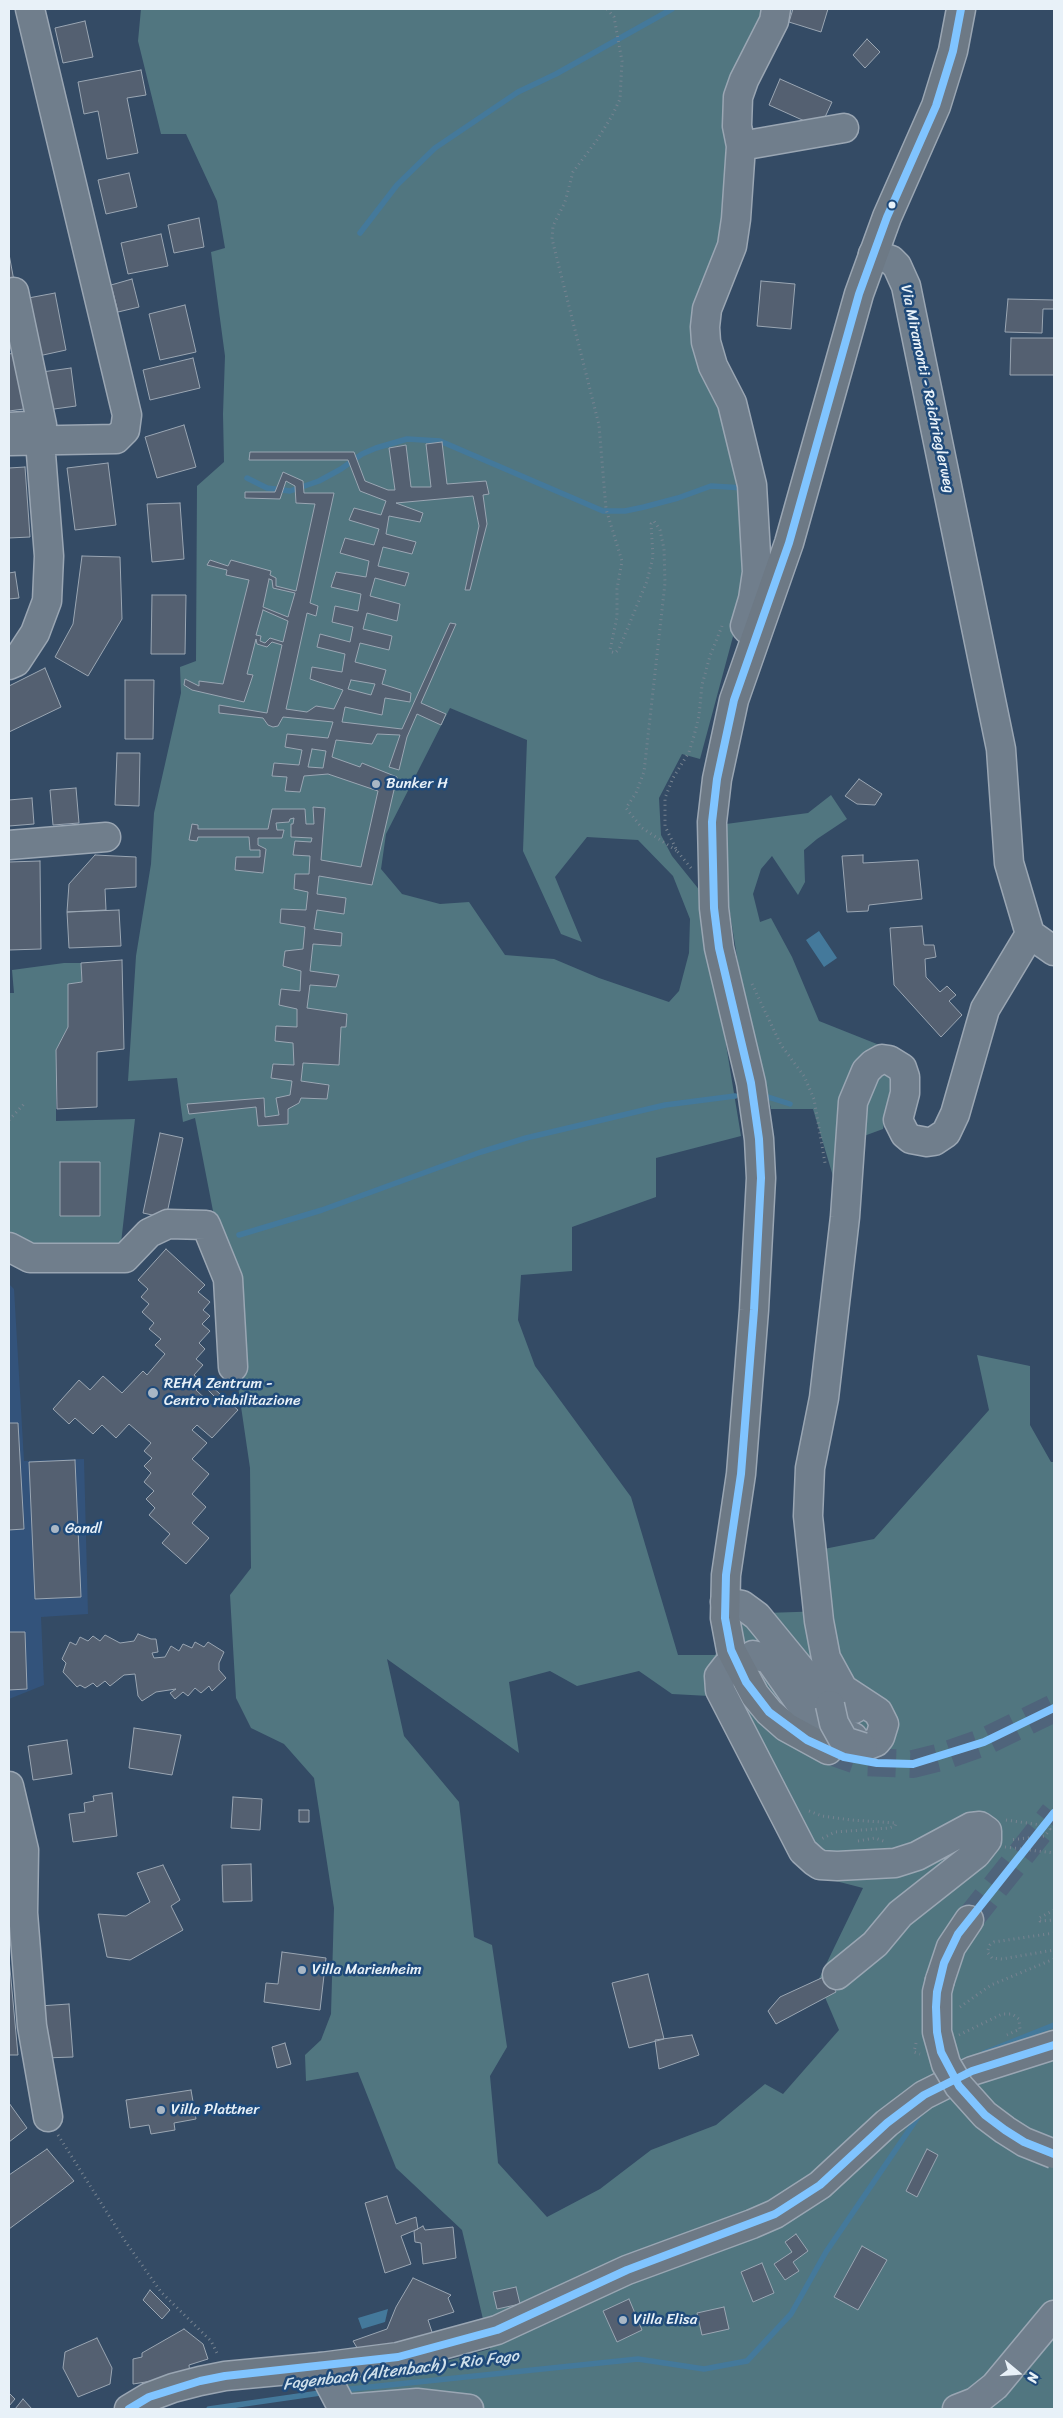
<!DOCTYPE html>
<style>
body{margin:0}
#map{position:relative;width:1063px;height:2418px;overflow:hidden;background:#344b65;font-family:Sriracha,sans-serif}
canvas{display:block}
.frame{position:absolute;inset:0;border:10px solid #e8f1f8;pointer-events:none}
.north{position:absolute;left:993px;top:2348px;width:50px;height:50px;-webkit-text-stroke:4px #1f4a7a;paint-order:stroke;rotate:108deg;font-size:14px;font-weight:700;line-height:20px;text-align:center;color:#e8f1f8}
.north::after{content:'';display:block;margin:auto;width:18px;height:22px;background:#e8f1f8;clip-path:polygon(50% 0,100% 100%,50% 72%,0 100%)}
</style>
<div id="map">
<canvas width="1063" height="2418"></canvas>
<div class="frame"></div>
<div class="north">N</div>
</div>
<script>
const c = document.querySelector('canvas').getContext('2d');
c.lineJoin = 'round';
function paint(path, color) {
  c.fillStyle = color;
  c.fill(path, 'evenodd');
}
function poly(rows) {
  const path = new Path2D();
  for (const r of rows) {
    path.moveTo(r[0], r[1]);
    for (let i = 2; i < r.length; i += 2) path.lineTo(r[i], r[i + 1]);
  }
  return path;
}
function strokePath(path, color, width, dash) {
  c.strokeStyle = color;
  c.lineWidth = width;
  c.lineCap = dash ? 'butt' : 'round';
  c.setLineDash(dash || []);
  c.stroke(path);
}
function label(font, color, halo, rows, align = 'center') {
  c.font = font + ' Sriracha,sans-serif';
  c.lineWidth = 5;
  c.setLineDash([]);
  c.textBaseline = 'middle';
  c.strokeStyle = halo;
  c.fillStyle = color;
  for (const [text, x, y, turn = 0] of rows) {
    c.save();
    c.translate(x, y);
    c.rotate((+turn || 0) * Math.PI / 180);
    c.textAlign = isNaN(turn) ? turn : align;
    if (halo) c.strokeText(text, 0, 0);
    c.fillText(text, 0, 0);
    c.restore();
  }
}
const built = poly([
 [9,1284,14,1289,24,1461,84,1459,88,1614,41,1617,44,1685,9,1699]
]);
const green = poly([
 [141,9,766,9,729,96,721,239,703,282,752,566,700,759,682,754,659,798,661,835,672,856,701,892,741,1136,656,1158,656,1197,572,1227,572,1271,521,1275,518,1320,535,1366,631,1497,678,1655,715,1655,735,1614,826,1611,824,1549,874,1539,989,1410,977,1355,1030,1366,1030,1425,1051,1462,1054,1462,1054,2409,430,2409,351,2398,344,2382,395,2375,490,2349,462,2230,396,2168,358,2072,306,2081,305,2055,321,2040,331,2014,334,1908,314,1778,284,1744,251,1728,236,1698,230,1595,251,1568,250,1468,238,1386,233,1272,213,1211,195,1118,183,1122,177,1078,128,1081,136,956,151,864,154,813,181,693,180,667,196,661,197,486,224,462,223,414,225,356,211,252,225,248,217,201,186,134,161,134,138,41],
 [450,708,527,740,523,851,561,934,582,942,555,877,587,837,638,840,673,876,690,919,689,953,679,991,669,1002,599,978,554,959,505,955,469,902,440,904,402,894,381,869,386,834],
 [387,1659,519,1753,509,1682,550,1671,577,1686,639,1671,672,1694,709,1696,812,1875,863,1888,818,1981,839,2030,783,2094,765,2084,716,2125,651,2150,600,2189,547,2217,498,2163,490,2076,507,2047,492,1945,474,1937,459,1802,404,1736],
 [831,795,847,819,817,839,804,850,805,882,798,895,772,856,761,869,753,894,760,922,771,918,792,957,819,1021,897,1052,883,1129,853,1140,838,1193,813,1109,771,1109,738,963,724,876,726,824,808,813],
 [64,963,81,963,82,982,68,1027,56,1050,56,1121,135,1119,120,1252,40,1253,9,1238,9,993,14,993,12,970]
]);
const water = poly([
 [819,931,837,958,824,967,806,940],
 [388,2309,385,2322,362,2329,358,2318]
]);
const stream = poly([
 [360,233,397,185,435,148,518,92,556,74,672,9],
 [247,478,267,488,290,491,319,481,341,469,362,454,376,448,407,439,440,441,603,511,625,511,644,507,678,498,711,486,744,488],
 [768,1097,790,1104],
 [239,1235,322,1210,481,1152,526,1138,665,1105,735,1096],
 [984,2053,1054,2025],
 [341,2390,638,2359,704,2369,747,2361,791,2314,826,2252,918,2117],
 [209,2409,327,2392]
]);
const building = poly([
 [793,9,828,9,821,32,789,22,793,9],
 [85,21,93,57,63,63,55,28,85,21],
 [867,39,880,52,865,68,853,55,867,39],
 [141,70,146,95,127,98,138,153,107,159,98,111,84,114,78,82,141,70],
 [780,79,832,102,820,128,769,105,780,79],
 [129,173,137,207,106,214,98,180,129,173],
 [199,218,204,247,174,253,168,225,199,218],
 [161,234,168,266,128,274,121,243,161,234],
 [9,254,14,281,9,282,9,254],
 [132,279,139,307,118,312,111,285,132,279],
 [761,281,795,284,791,329,757,326,761,281],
 [55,293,66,350,34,357,23,299,55,293],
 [1008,299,1054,300,1054,309,1043,309,1042,333,1005,332,1008,299],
 [185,305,196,352,160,360,149,314,185,305],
 [1011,338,1054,338,1054,375,1010,375,1011,338],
 [21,352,31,408,9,411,9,354,21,352],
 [193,358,200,388,150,400,143,370,193,358],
 [71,368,76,406,47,410,42,372,71,368],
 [184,425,196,467,157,478,145,437,184,425],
 [442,442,447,484,486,481,489,494,483,495,487,524,470,590,465,590,479,526,473,496,396,503,423,513,420,522,389,516,386,534,416,542,412,554,383,547,378,566,409,573,405,586,375,578,370,596,400,604,397,621,367,613,363,629,392,636,389,650,360,643,355,662,386,670,382,684,411,693,410,702,385,698,382,715,345,707,342,722,402,729,450,623,456,624,421,703,446,714,441,725,417,714,407,737,399,770,389,767,400,735,377,734,372,744,336,740,332,757,360,767,362,763,397,777,372,885,319,876,317,894,346,898,344,914,317,910,314,929,342,933,341,946,313,944,310,971,339,975,336,987,310,985,307,1008,347,1014,346,1027,341,1027,339,1065,303,1063,301,1081,329,1085,327,1099,301,1098,299,1103,288,1109,288,1124,258,1126,256,1107,189,1114,187,1104,264,1098,265,1117,279,1115,276,1098,290,1095,292,1081,271,1078,273,1064,294,1065,293,1043,275,1041,276,1026,297,1027,297,1009,279,1005,281,989,300,991,301,971,283,966,285,951,303,949,305,927,280,923,281,909,306,910,308,892,294,889,295,874,309,874,310,856,293,855,295,841,311,842,312,838,291,837,291,824,293,824,294,818,290,819,289,822,276,823,277,830,284,830,282,838,258,838,258,845,266,849,263,873,235,870,236,857,260,857,260,850,250,850,249,837,198,837,197,841,189,840,192,824,198,825,198,829,268,829,272,809,305,809,306,824,314,824,313,807,325,808,321,860,361,867,378,791,328,774,304,776,300,792,285,791,287,777,272,776,274,763,299,765,302,750,285,747,287,734,328,738,333,722,283,717,278,726,273,727,268,725,263,718,219,713,219,705,267,713,282,645,272,642,267,647,257,644,256,639,247,674,253,675,244,702,192,690,184,685,185,679,199,686,199,681,223,684,249,580,226,575,227,570,207,565,210,560,228,566,231,560,271,571,270,575,276,578,276,586,296,591,315,504,296,503,295,486,286,481,280,499,245,498,245,492,275,492,283,472,303,481,304,493,334,493,310,603,318,606,316,616,307,613,286,709,307,712,316,706,334,709,343,690,310,679,312,667,342,672,345,654,317,647,320,634,350,642,353,627,332,622,335,606,358,611,361,594,331,587,336,572,366,577,369,561,340,553,345,538,374,545,379,529,349,520,354,508,381,515,386,501,360,491,348,460,249,460,250,452,354,452,365,481,388,490,395,490,389,448,406,445,411,487,431,487,426,444,442,442],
 [269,579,272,580,273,588,295,593,288,617,263,607,269,579],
 [263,610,288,621,283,642,270,638,265,643,260,641,261,636,256,635,263,610],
 [351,680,375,684,371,695,348,689,351,680],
 [312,749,326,751,323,768,308,767,312,749],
 [108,463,116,525,75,530,67,468,108,463],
 [25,467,30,537,9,538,9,468,25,467],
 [180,503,184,559,152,562,147,504,180,503],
 [82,556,120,557,122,619,88,676,55,657,73,624,82,556],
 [15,572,19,598,9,599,9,573,15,572],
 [152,595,186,595,185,654,151,654,152,595],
 [45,668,61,707,9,732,9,686,45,668],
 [125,680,154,680,153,739,125,739,125,680],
 [117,753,140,753,139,806,115,805,117,753],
 [859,779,882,794,875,805,857,804,845,796,859,779],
 [76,788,79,823,53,825,50,790,76,788],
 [32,798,34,824,9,826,9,800,32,798],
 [95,855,136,857,136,887,105,889,106,910,67,912,69,884,95,855],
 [863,855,863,863,918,860,922,899,869,905,868,911,847,912,842,856,863,855],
 [40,861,41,949,9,950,9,862,40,861],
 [119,910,121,946,69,948,67,912,119,910],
 [922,926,924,945,934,945,936,957,925,959,926,977,940,992,947,986,956,995,949,1001,962,1015,941,1037,894,985,890,928,922,926],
 [122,960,124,1049,97,1052,97,1107,57,1109,56,1050,68,1027,68,984,82,982,81,963,122,960],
 [160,1133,183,1138,166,1218,143,1213,160,1133],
 [60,1162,100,1162,100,1216,60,1216,60,1162],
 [166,1249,205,1285,198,1292,210,1302,203,1310,210,1316,202,1324,210,1331,199,1343,205,1349,196,1359,203,1365,194,1375,203,1382,196,1390,213,1406,218,1400,207,1389,210,1385,238,1410,212,1438,197,1425,192,1430,207,1443,192,1459,209,1474,192,1494,206,1507,192,1523,209,1538,186,1564,162,1543,170,1534,149,1515,155,1508,146,1499,154,1491,144,1482,151,1473,144,1466,152,1458,144,1451,151,1443,129,1424,116,1438,102,1425,93,1434,75,1418,69,1424,53,1409,79,1380,90,1390,103,1376,122,1393,143,1371,147,1375,165,1354,155,1345,161,1339,149,1329,154,1323,142,1312,149,1304,141,1297,148,1289,138,1280,166,1249],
 [9,1423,18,1423,24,1529,9,1530,9,1423],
 [75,1460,81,1597,35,1599,29,1462,75,1460],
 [9,1632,25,1632,27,1689,9,1690,9,1632],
 [138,1634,151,1639,156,1639,158,1652,152,1653,154,1658,165,1657,171,1646,179,1651,183,1644,192,1648,195,1642,204,1647,208,1642,224,1652,219,1663,219,1670,226,1678,212,1691,209,1686,201,1693,195,1688,188,1696,183,1692,175,1699,170,1693,176,1689,156,1692,142,1701,138,1696,135,1674,124,1675,110,1686,105,1681,97,1687,93,1683,85,1688,80,1685,77,1687,63,1672,66,1663,62,1659,70,1642,76,1645,80,1637,88,1641,93,1636,100,1641,105,1635,120,1643,134,1641,138,1634],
 [134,1728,181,1735,172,1775,129,1768,134,1728],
 [67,1740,72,1774,33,1780,28,1746,67,1740],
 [112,1793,117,1836,73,1842,69,1814,85,1812,84,1803,94,1801,93,1796,112,1793],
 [233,1797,262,1799,260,1830,231,1828,233,1797],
 [299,1810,309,1810,309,1822,299,1822,299,1810],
 [251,1864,252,1901,223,1902,222,1865,251,1864],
 [163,1865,180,1900,171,1906,183,1930,130,1960,107,1957,98,1914,126,1916,150,1902,137,1873,163,1865],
 [282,1952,326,1958,320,2010,264,2002,266,1983,278,1984,282,1952],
 [9,1958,18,2055,9,2055,9,1958],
 [648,1974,664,2039,629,2048,612,1983,648,1974],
 [828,1975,836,1992,776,2024,768,2011,780,1997,828,1975],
 [69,2004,73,2057,44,2058,39,2006,69,2004],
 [692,2035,699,2055,659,2069,655,2040,692,2035],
 [285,2043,291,2064,277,2068,272,2047,285,2043],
 [191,2090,196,2119,174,2123,175,2130,151,2134,149,2125,130,2128,126,2100,191,2090],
 [9,2103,27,2128,9,2142,9,2103],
 [47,2149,74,2181,9,2229,9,2175,47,2149],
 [927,2149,938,2155,917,2197,906,2191,927,2149],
 [387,2196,396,2224,416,2217,418,2229,401,2236,411,2264,385,2273,365,2203,387,2196],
 [423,2226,425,2230,453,2227,456,2258,423,2264,421,2243,415,2242,414,2231,423,2226],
 [796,2234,808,2251,793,2262,799,2271,785,2280,774,2264,792,2252,785,2242,796,2234],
 [862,2246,887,2260,858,2310,834,2297,862,2246],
 [762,2263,774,2293,753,2302,741,2272,762,2263],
 [413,2278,451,2295,448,2298,454,2312,428,2320,433,2335,359,2351,353,2341,387,2329,396,2307,413,2278],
 [516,2287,520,2304,497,2309,493,2292,516,2287],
 [150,2290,170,2310,162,2319,143,2300,150,2290],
 [629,2299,642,2330,617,2342,603,2311,629,2299],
 [724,2307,729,2329,702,2335,697,2313,724,2307],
 [184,2329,203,2344,208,2359,189,2365,190,2375,133,2384,133,2359,142,2357,142,2353,184,2329],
 [97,2338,112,2368,110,2384,78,2397,63,2368,65,2352,97,2338],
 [9,2393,15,2399,9,2406,9,2393],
 [23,2399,32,2409,15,2409,23,2399]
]);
const majorTunnel = poly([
 [828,1750,862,1762,913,1764,941,1757,984,1742,1054,1708],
 [969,1920,1054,1813]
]);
const path = poly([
 [607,9,614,17,622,61,620,99,612,116,597,140,573,172,565,202,553,226,552,239,599,425,606,509,622,561,617,589,617,617,610,650,612,652,615,653,619,649,647,581,653,557,651,524,654,521,660,530,664,549,665,583,644,772,636,793,626,808,642,828,677,851],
 [691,868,677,851,665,826,665,798,673,778,689,752,694,736,699,716,702,685,710,656,722,626],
 [752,984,781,1045,804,1076,814,1099,825,1163],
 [9,1120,24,1104],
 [809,1811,822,1816,851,1820,896,1823,895,1826,889,1828,835,1832,821,1839],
 [1006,1820,1041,1825,1050,1829,1045,1836,1009,1840],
 [858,1841,875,1838,886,1842],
 [1005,1847,1054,1853],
 [1054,1910,1039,1918,1040,1921,1054,1920],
 [1054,1933,994,1942,990,1945,987,1952,992,1958,1002,1959,1054,1950],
 [960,2007,991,1985,1054,1959],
 [959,2035,1002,2014,1012,2014,1019,2019,1020,2029,1007,2035],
 [916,2043,914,2052,920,2054],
 [58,2135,125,2241,161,2292,211,2341,218,2355]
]);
const minor = poly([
 [741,146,844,128],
 [873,254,891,260,897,266,906,286,1001,749,1009,863,1030,934,1054,951],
 [10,427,42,425,14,292],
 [9,441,116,439,125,430,127,415,30,9],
 [757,633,747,629,745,626,753,599,757,572,752,485,732,403,713,366,706,342,705,327,707,309,732,246,736,219,741,146,737,126,738,97,744,80,774,21,776,9],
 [9,665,16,662,35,633,47,601,49,556,40,441],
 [9,845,106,837],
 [9,1247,30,1258,125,1258,149,1233,168,1224,206,1225,228,1279,233,1367],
 [725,1602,742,1605,757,1616,830,1705,854,1709],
 [753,1655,769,1659,800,1703,814,1716,827,1725,853,1737],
 [726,1667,719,1676,720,1690,803,1851,814,1861,820,1865,837,1866,895,1863,917,1856,971,1827,980,1826,987,1831,987,1840,976,1854,900,1914,875,1944,837,1975],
 [863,1747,876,1742,880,1737,884,1724,878,1712,843,1689,826,1658,819,1621,808,1516,810,1468,824,1398,845,1217,853,1102,866,1071,873,1064,882,1059,889,1060,902,1068,905,1077,905,1093,898,1120,905,1134,911,1139,927,1142,934,1141,946,1133,955,1114,985,1009,1030,934],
 [9,1786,24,1850,23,1913,32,2026,48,2117],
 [321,2367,343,2409],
 [344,2409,417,2403,469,2409],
 [957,2409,975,2402,995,2386,1054,2315]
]);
const major = poly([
 [828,1750,786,1727,769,1712,755,1695,731,1650,725,1618,726,1575,741,1474,754,1310,761,1178,759,1139,751,1083,719,948,714,908,712,822,717,779,734,700,789,543,859,294,887,217,936,106,953,51,961,9],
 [940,1980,951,1947,969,1920],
 [129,2409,149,2397,173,2388,200,2381,225,2376,321,2367,398,2357,497,2330,627,2270,752,2224,775,2214,820,2185,887,2123,924,2095,972,2071,1054,2045]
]);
const minorBridge = poly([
 [830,1705,834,1723,844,1741,863,1747]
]);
const majorBridge = poly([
 [940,1980,937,1992,937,2032,946,2064,959,2086,985,2115,1005,2130,1024,2142,1054,2154]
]);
const bus1 = poly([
 [961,9,953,51,936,106,887,217,859,294,789,543,734,700,717,779,712,822,714,908,719,948,751,1083,759,1139,761,1178,754,1310,741,1474,726,1575,725,1618,731,1650,746,1682,769,1712,807,1740,844,1757,877,1763,913,1764,984,1742,1054,1708],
 [1054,1813,958,1934,944,1963,937,1992,936,2007,937,2032,941,2052,959,2086,985,2115,1005,2130,1024,2142,1054,2154],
 [129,2409,149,2397,200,2381,225,2376,398,2357,497,2330,627,2270,775,2214,820,2185,887,2123,924,2095,972,2071,1054,2045]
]);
const markers = [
 [892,205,4.5,"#e8f1f8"],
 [376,784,5,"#a9b7c5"],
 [153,1393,6,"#a9b7c5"],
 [55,1529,5,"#a9b7c5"],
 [302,1970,5,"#a9b7c5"],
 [161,2110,5,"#a9b7c5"],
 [623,2320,5,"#a9b7c5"]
];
const streetNames = [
 ["Via Miramonti - Reichrieglerweg",927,389,78]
];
const poiNames = [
 ["Bunker H",386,784],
 ["REHA Zentrum -",164,1384],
 ["Centro riabilitazione",164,1401],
 ["Gandl",65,1529],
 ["Villa Marienheim",312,1970],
 ["Villa Plattner",171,2110],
 ["Villa Elisa",633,2320]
];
const waterNames = [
 ["Fagenbach (Altenbach) - Rio Fago",401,2371,-7]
];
paint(built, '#33537b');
paint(green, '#517680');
paint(water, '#44799b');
strokePath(stream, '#44799b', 5.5);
paint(building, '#546071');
strokePath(building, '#9aa6b3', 1);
strokePath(majorTunnel, '#4f647b', 28, [28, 14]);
strokePath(minor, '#9aa6b3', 31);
strokePath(major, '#9aa6b3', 31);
strokePath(path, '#778390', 3, [1, 4]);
strokePath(minor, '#707e8c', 28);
strokePath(major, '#6d7985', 28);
strokePath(minorBridge, '#9aa6b3', 31, []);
strokePath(majorBridge, '#9aa6b3', 31, []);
strokePath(minorBridge, '#707e8c', 28);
strokePath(majorBridge, '#6d7985', 28);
strokePath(bus1, '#80c4ff', 8);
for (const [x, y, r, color] of markers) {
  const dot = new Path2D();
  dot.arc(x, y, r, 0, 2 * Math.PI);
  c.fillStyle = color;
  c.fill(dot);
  strokePath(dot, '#1f4a7a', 2);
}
label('15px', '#e8f1f8', '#1f4a7a', streetNames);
label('15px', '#e8f1f8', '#1f4a7a', poiNames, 'left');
label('italic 16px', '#d0e0eb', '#1f4a7a', waterNames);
</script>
